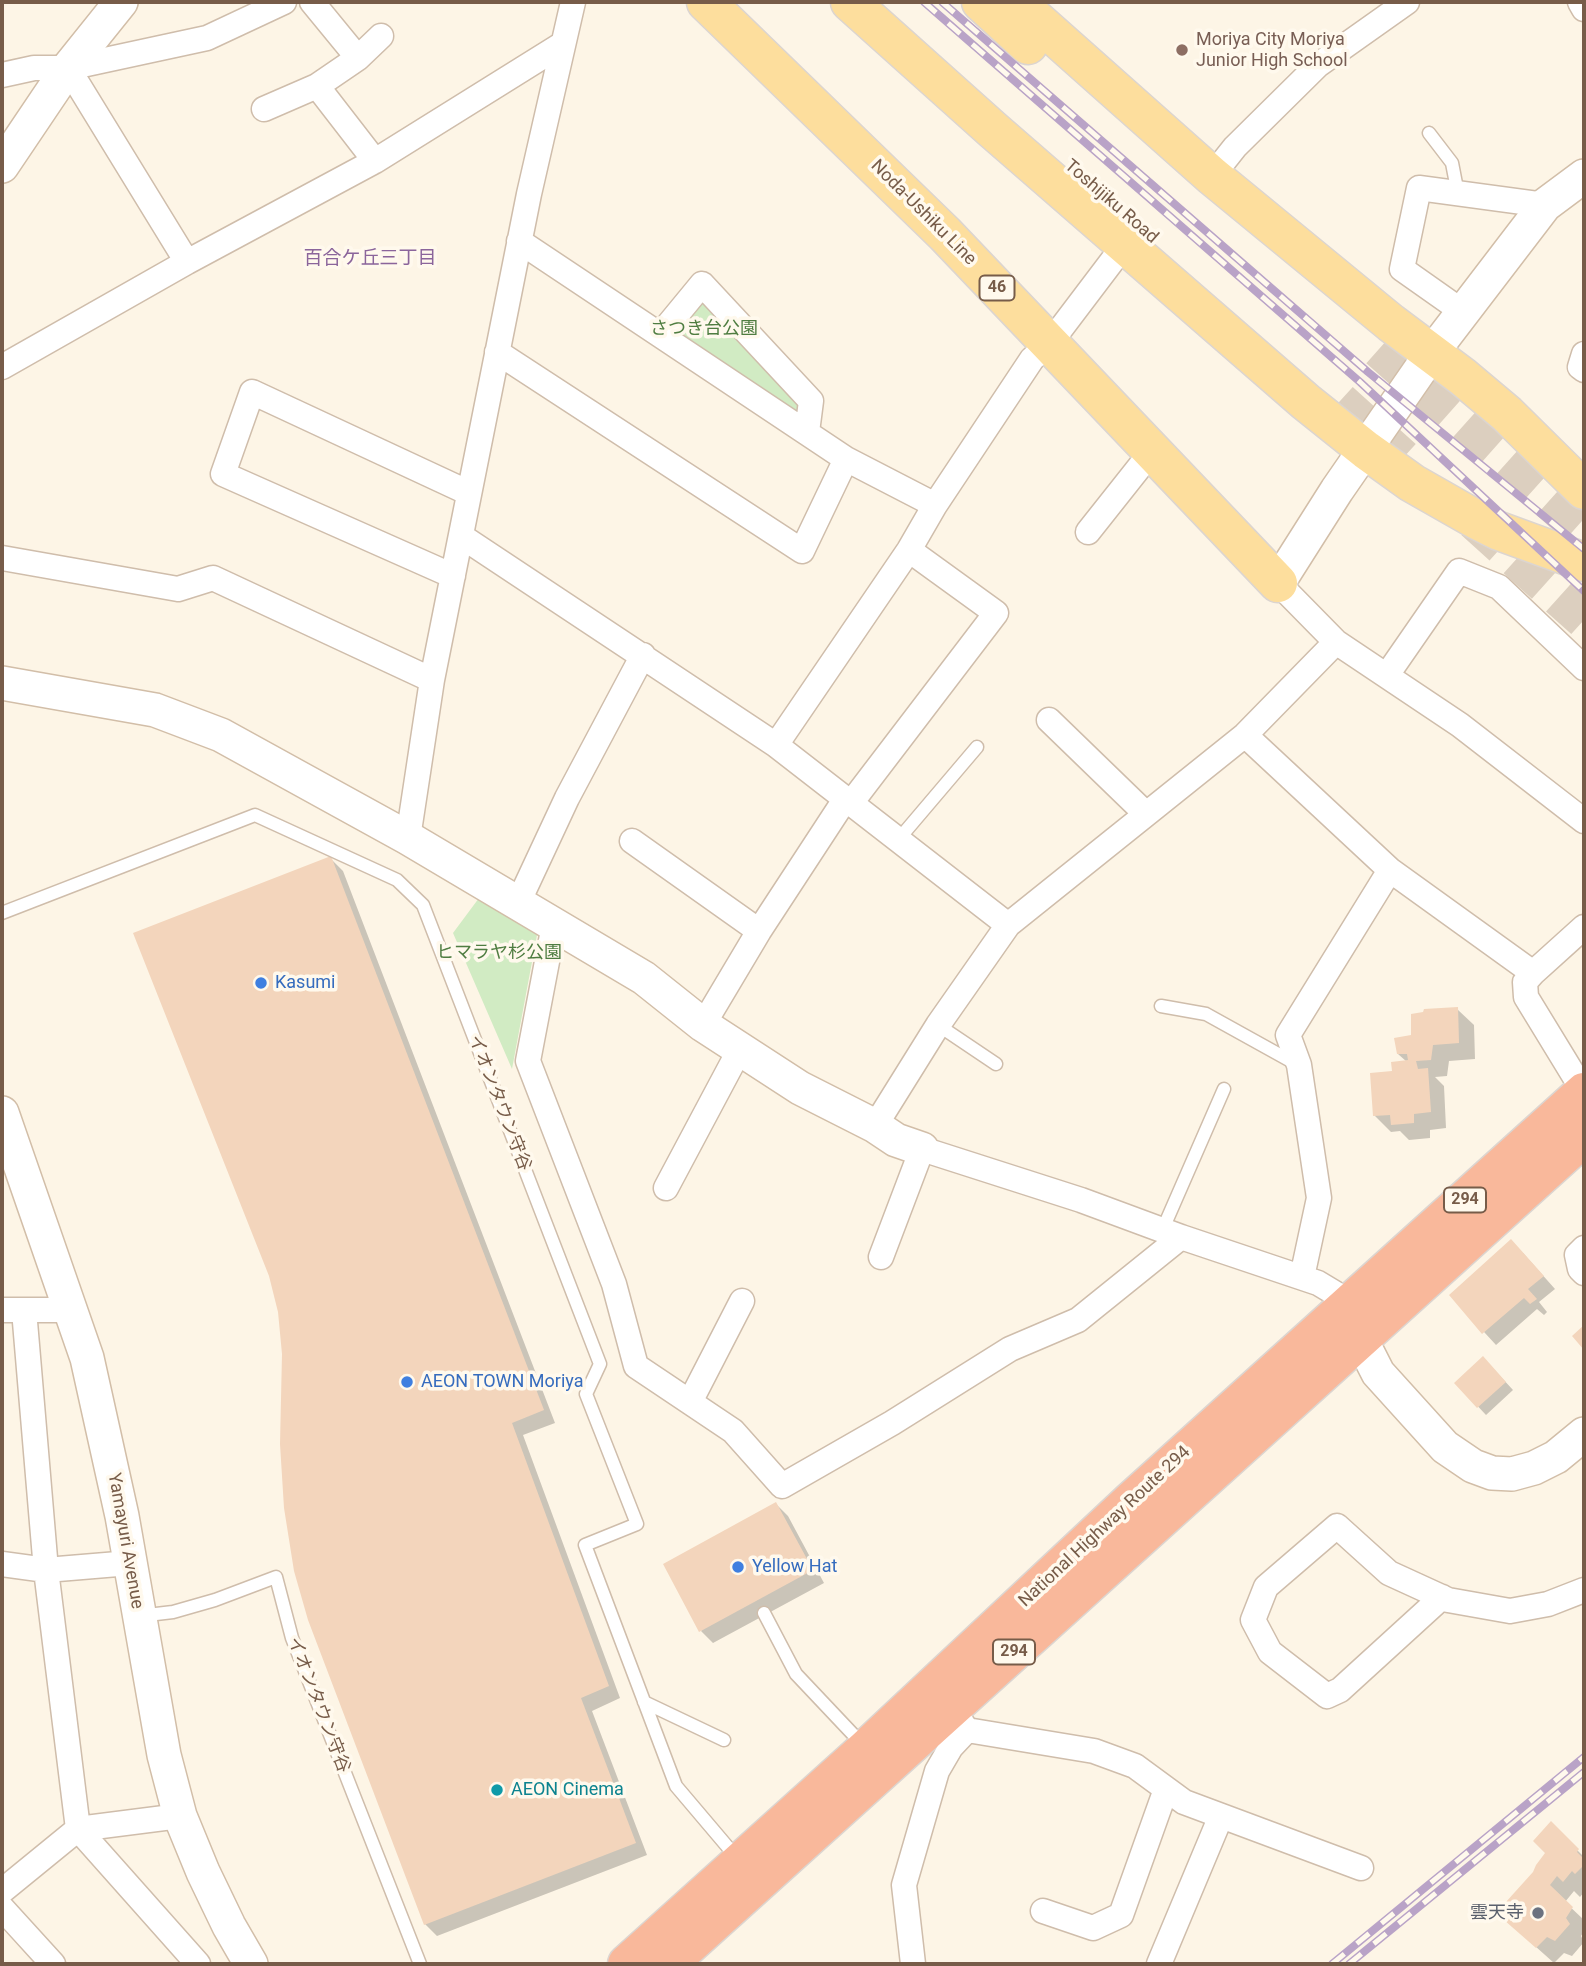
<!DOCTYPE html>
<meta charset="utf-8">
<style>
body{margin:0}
#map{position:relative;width:1586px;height:1966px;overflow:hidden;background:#fdf5e6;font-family:Roboto,sans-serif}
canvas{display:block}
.frame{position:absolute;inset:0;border:4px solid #775c49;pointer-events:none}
</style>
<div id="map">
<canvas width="1586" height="1966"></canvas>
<div class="frame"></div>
</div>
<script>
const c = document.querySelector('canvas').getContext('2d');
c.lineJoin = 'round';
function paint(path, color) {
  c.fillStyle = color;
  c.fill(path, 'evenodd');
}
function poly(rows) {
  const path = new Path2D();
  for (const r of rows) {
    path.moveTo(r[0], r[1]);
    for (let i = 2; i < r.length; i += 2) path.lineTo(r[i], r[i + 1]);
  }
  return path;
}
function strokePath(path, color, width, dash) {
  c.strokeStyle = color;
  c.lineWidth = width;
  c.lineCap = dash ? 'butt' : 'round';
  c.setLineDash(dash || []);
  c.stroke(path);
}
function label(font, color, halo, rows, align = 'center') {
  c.font = font + ' Roboto,"Noto Sans JP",sans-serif';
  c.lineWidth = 7;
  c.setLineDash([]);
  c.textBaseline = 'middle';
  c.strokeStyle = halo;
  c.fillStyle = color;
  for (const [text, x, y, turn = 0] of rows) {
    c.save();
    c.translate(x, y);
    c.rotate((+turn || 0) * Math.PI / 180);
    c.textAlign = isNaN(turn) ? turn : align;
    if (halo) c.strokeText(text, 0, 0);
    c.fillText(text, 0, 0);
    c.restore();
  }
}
const green = poly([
 [702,284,811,401,807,432,660,335],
 [479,898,537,935,512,1069,453,933]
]);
const shadow = poly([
 [330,858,343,871,555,1423,523,1435,620,1698,592,1711,647,1855,437,1936,425,1924],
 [1457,1009,1474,1025,1475,1059,1449,1061,1447,1076,1435,1077,1444,1086,1446,1128,1430,1130,1430,1138,1409,1140,1400,1131,1391,1132,1374,1115,1393,1073,1407,1062,1398,1054,1413,1037],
 [1523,1253,1555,1289,1539,1302,1547,1312,1544,1315,1537,1309,1496,1345,1451,1296],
 [1491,1366,1513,1390,1486,1415,1456,1383],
 [776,1504,788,1516,824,1583,713,1643,701,1631],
 [1551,1824,1584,1857,1584,1892,1580,1897,1574,1891,1565,1902,1584,1920,1584,1931,1581,1936,1584,1942,1572,1956,1564,1953,1554,1963,1498,1913,1535,1873,1547,1853]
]);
const building = poly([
 [331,856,544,1410,512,1423,609,1686,581,1698,636,1843,424,1925,308,1620,294,1571,284,1508,280,1444,282,1354,278,1312,269,1276,133,933],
 [1458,1007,1459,1043,1433,1045,1431,1060,1416,1061,1418,1069,1428,1068,1431,1112,1414,1114,1414,1123,1391,1125,1390,1115,1373,1116,1370,1073,1392,1071,1391,1062,1408,1060,1407,1054,1397,1054,1394,1038,1411,1035,1411,1014,1423,1012,1424,1009],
 [1511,1239,1544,1276,1528,1289,1537,1299,1530,1304,1524,1298,1482,1334,1449,1295],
 [1584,1325,1584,1350,1572,1336],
 [1483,1356,1506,1382,1477,1408,1454,1383],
 [776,1502,813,1570,699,1632,663,1564],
 [1551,1821,1579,1849,1577,1852,1584,1859,1584,1865,1575,1874,1572,1871,1563,1882,1557,1876,1550,1885,1573,1907,1566,1918,1570,1924,1555,1941,1547,1937,1536,1948,1496,1913,1533,1872,1536,1865,1545,1853,1533,1841]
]);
const primaryTunnel = poly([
 [1379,349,1584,532],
 [1340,401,1403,458],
 [1474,521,1584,620]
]);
const lane = poly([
 [1429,133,1452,163,1458,194],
 [898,840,977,747],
 [2,913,255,815,397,880,423,905,600,1364,586,1394,637,1524,585,1545,676,1786,737,1858],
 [1161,1006,1206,1014,1298,1065],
 [938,1025,996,1064],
 [1162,1231,1224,1089],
 [764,1613,796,1674,864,1746],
 [139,1616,173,1612,215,1600,276,1577,292,1638,420,1964],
 [644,1702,724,1740]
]);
const street = poly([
 [312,2,358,58,317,86],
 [1580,2,1584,9],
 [358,58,381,36],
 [68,68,187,262],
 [2,75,34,68,68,68,207,38,284,2],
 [264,109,317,86,375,161],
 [1212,176,1235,147,1318,65,1407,2],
 [519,241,846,459,935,505],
 [1463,312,1402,269,1419,188,1545,205],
 [660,335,702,284,811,401,807,432],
 [497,352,802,551,846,459],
 [1584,354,1580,367,1584,370],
 [2,367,187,262,375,161,561,45],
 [1088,532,1153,450],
 [461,536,776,745,1008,925],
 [2,558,178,589,213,578,432,680],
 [453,576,223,474,252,392,469,493],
 [1278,583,1336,642,1460,725,1584,821],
 [1387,675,1459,571,1499,587,1584,668],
 [1049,720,1145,813],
 [1245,735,1390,870,1533,973],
 [776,745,909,550,935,505,1032,359,1050,343,1125,244],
 [851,803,996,613,909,550],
 [408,838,432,680,529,194,573,2],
 [632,841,759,931],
 [518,903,567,798,643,655],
 [554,925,528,1061,614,1284,636,1366,733,1431,782,1486,892,1423,1010,1349,1078,1320,1181,1237],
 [703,1025,759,931,846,798],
 [1584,1092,1526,997,1525,982,1533,973,1584,927],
 [875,1126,938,1025,1008,925,1245,735,1336,642],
 [666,1188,740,1049],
 [1584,1248,1577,1255,1580,1269,1584,1273],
 [881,1257,922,1149,1081,1200,1181,1237,1318,1283,1338,1295,1346,1308],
 [1302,1277,1319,1198,1299,1065,1288,1035,1390,870],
 [2,1310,72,1310],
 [24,1310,46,1570,78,1829,198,1964],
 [690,1402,742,1301],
 [2,1564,46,1570,130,1563],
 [1442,1597,1340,1690,1327,1696,1270,1652,1253,1620,1266,1587,1337,1526,1389,1573,1448,1600,1510,1611,1548,1604,1584,1590],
 [943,1697,967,1730,1094,1751,1135,1766,1184,1802,1361,1868],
 [2,1891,78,1829,180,1816],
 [2,1908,53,1964],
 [1043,1911,1093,1928,1121,1915,1166,1789],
 [913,1964,904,1885,937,1771,951,1747,967,1730],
 [1159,1964,1221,1816]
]);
const secondary = poly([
 [2,166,68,68,121,2],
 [1278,583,1337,490,1431,354,1545,205,1584,176],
 [2,683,155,710,221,735,408,838,644,978,703,1025,800,1088,875,1126,896,1140,922,1149],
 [2,1113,87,1358,122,1516,164,1755,180,1816,203,1872,229,1926,251,1964],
 [1349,1316,1378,1373,1445,1447,1473,1466,1492,1473,1512,1474,1534,1468,1556,1457,1584,1434]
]);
const primary = poly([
 [706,2,945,234,1278,583],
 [850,2,993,130,1306,402,1366,450,1412,483,1477,520,1499,531,1584,562],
 [981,2,1028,45],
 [1016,2,1212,176,1391,323,1463,377,1507,414,1584,490]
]);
const highway = poly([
 [627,1964,866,1749,1131,1501,1584,1092],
 [668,1964,1584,1137]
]);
const rail = poly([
 [924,2,1360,382,1584,591],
 [942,2,1368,372,1584,549],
 [1332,1964,1584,1757],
 [1349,1964,1584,1772]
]);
const markers = [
 [1182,50,7,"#8d6e63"],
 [261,983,7,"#3f7fe0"],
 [407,1382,7,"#3f7fe0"],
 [738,1567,7,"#3f7fe0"],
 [497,1790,7,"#0f9aa8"],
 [1538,1913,7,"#6b7280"]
];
const shields = [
 [997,288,35],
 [1465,1200,42],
 [1014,1652,42]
];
const shieldNames = [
 ["46",997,288],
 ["294",1465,1200],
 ["294",1014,1652]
];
const educationNames = [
 ["Moriya City Moriya",1196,40],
 ["Junior High School",1196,61]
];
const streetNames = [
 ["Toshijiku Road",1111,202,41],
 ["Noda-Ushiku Line",923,213,45],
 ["イオンタウン守谷",499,1103,69],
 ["National Highway Route 294",1105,1527,-43],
 ["Yamayuri Avenue",125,1541,80],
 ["イオンタウン守谷",318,1705,69]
];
const parkNames = [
 ["さつき台公園",704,329],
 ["ヒマラヤ杉公園",499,953]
];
const shopNames = [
 ["Kasumi",275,983],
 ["AEON TOWN Moriya",421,1382],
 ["Yellow Hat",752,1567]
];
const cultureNames = [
 ["AEON Cinema",511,1790]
];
const worshipNames = [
 ["雲天寺",1524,1913]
];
const neighbourhoodNames = [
 ["百合ケ丘三丁目",370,259]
];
paint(green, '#d1ebc3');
paint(shadow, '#0003');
paint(building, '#f3d5bc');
strokePath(primaryTunnel, '#dccfbf', 38, [38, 19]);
strokePath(lane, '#cfbdab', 15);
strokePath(street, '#cfbdab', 27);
strokePath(secondary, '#d2bea8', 36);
strokePath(primary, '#dcd5d0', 41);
strokePath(highway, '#dcd5d0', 41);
strokePath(lane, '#fff', 12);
strokePath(street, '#fff', 24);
strokePath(secondary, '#fff', 33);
strokePath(primary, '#fdde9d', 38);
strokePath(highway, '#f9b89b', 38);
strokePath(rail, '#b9a3c7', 8);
strokePath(rail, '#fff9ed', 5, [16]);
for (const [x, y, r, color] of markers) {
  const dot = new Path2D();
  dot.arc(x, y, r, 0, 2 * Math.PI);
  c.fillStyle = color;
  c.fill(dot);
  strokePath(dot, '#fff9ed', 2.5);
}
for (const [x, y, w] of shields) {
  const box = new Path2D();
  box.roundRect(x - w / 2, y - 12.5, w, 25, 5);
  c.fillStyle = '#fff9ed';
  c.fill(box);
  strokePath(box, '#775c49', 2);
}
label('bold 16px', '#775c49', null, shieldNames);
label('18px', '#785e54', '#fff9ed', educationNames, 'left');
label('18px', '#775c49', '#fff9ed', streetNames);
label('18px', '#4f7d41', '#fff9ed', parkNames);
label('18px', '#366cbe', '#fff9ed', shopNames, 'left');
label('18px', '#0d838f', '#fff9ed', cultureNames, 'left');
label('18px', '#5b616d', '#fff9ed', worshipNames, 'right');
label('19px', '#8b659b', '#fff9ed', neighbourhoodNames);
</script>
